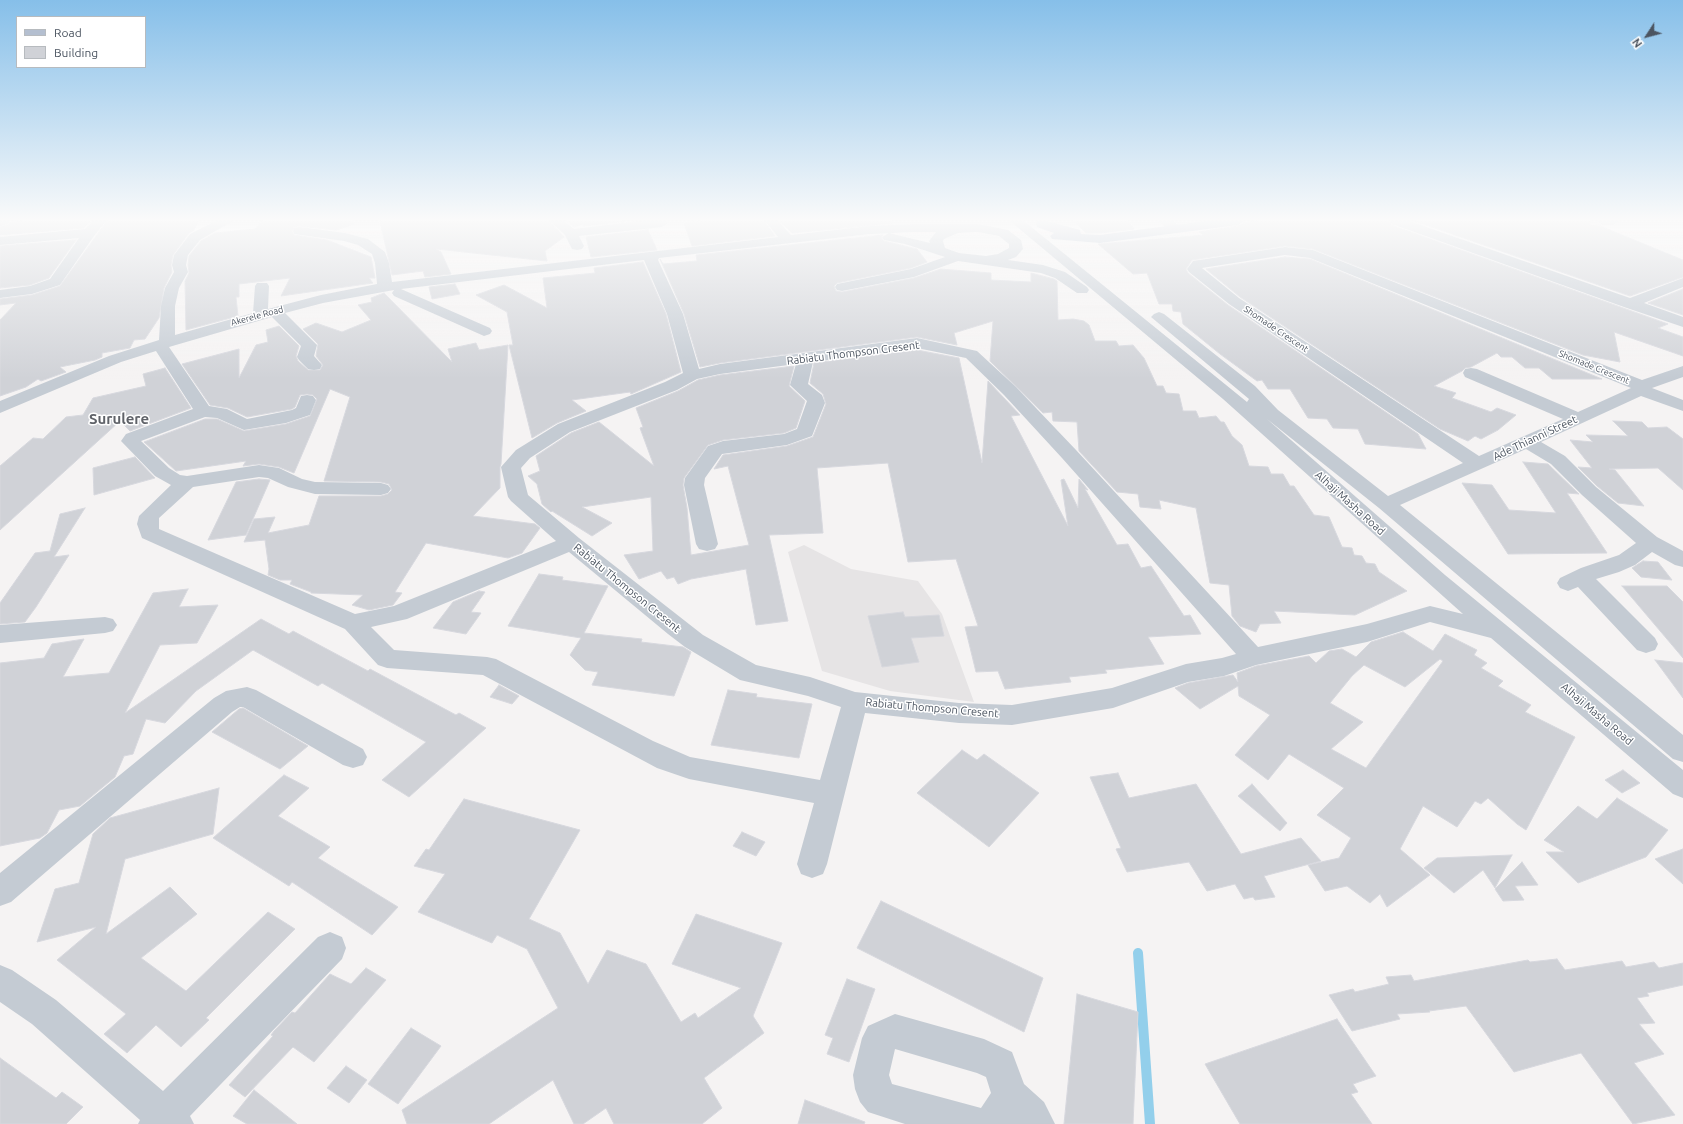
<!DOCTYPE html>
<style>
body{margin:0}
#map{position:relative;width:1683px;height:1124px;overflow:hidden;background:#f5f3f3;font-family:Ubuntu,sans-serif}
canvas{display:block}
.legend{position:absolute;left:16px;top:16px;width:130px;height:52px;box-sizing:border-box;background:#fff;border:1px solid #b7bbbf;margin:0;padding:5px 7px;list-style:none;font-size:12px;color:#4b5460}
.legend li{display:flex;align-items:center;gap:8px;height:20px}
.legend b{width:20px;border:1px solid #b7bbbf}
.north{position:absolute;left:1627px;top:16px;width:40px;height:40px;-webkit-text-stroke:3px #fff;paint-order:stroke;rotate:234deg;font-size:11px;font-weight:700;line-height:16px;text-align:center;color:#4b5460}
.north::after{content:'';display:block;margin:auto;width:14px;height:18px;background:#4b5460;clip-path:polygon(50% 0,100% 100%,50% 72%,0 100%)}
</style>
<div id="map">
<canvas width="1683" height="1124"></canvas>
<ul class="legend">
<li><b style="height:5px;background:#b4bfd0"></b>Road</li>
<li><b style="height:11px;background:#d0d2d7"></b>Building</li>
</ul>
<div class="north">N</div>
</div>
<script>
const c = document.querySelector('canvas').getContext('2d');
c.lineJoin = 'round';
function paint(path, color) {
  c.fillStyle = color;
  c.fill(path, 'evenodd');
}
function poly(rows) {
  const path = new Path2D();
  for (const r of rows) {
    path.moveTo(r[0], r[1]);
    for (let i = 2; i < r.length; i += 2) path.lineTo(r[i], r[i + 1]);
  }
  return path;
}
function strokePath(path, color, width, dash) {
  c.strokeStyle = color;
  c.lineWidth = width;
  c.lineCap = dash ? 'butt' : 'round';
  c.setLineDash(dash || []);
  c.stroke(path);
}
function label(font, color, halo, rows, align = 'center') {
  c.font = font + ' Ubuntu,sans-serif';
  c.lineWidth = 3;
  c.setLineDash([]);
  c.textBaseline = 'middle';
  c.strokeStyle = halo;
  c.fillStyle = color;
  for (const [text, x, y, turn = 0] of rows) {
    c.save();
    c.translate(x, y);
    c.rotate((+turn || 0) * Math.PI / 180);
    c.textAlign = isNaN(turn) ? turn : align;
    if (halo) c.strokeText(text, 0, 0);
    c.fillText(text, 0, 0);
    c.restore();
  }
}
const education = poly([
 [804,545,851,569,918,581,942,614,974,702,890,691,822,671,788,552]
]);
const stream = poly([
 [1138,953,1150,1124]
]);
const building = poly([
 [21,221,90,221,84,228,0,235,0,227,8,225,11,222,21,221],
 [107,221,199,221,193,231,189,233,173,255,171,265,172,272,164,288,159,318,145,339,134,340,130,348,102,353,102,357,95,360,60,367,66,372,41,381,38,379,26,387,0,396,0,320,16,303,0,305,0,299,32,295,60,286,107,221],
 [262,221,353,221,354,224,336,230,299,226,294,227,292,231,294,235,327,240,371,257,375,278,369,278,373,283,281,296,290,278,239,284,239,297,236,297,238,316,186,330,185,281,189,273,188,265,189,256,201,241,215,233,255,229,262,221],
 [380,221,549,221,564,237,545,251,547,261,436,249,441,252,451,274,425,277,423,271,392,275,380,221],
 [567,221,625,221,583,226,583,224,574,227,567,221],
 [699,221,764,221,775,236,692,246,684,223,699,221],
 [780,221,892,221,894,223,792,233,780,221],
 [1074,221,1128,221,1134,229,1100,233,1086,233,1074,221],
 [1256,221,1389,221,1391,225,1668,324,1658,328,1683,337,1683,356,1614,332,1620,362,1583,355,1313,249,1285,246,1192,260,1186,269,1188,273,1228,305,1418,434,1426,449,1365,444,1358,429,1333,428,1327,419,1308,418,1290,389,1268,389,1262,380,1257,381,1220,354,1183,324,1181,312,1173,311,1172,304,1159,304,1147,273,1133,274,1098,244,1204,235,1199,232,1238,226,1243,224,1256,221],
 [1415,221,1590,221,1590,225,1600,226,1683,260,1683,277,1630,296,1415,221],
 [648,230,657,250,591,257,586,237,648,230],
 [883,235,881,237,884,241,917,249,927,262,911,268,837,283,834,286,836,291,842,292,914,278,941,269,991,273,991,280,1031,282,1031,273,1054,279,1057,281,1058,320,1073,319,1084,321,1089,325,1095,341,1116,341,1119,346,1133,345,1144,358,1157,386,1163,386,1166,393,1179,394,1183,411,1196,411,1199,418,1216,416,1221,422,1224,422,1232,436,1242,445,1249,466,1268,467,1271,474,1283,474,1290,486,1294,486,1314,515,1329,517,1342,547,1352,548,1354,555,1362,556,1366,563,1375,564,1379,572,1407,591,1355,615,1274,611,1281,623,1260,624,1256,632,1240,626,1232,616,1229,585,1210,583,1196,508,1159,500,1161,509,1140,507,1138,494,1117,492,1079,451,1077,422,1053,421,1052,412,1043,413,990,361,993,321,954,333,957,345,917,337,720,363,700,367,684,314,660,259,663,264,697,261,696,255,883,235],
 [76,240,49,278,30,285,0,288,0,246,76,240],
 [1285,257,1310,259,1602,379,1552,379,1539,368,1525,368,1512,357,1501,357,1497,353,1471,367,1465,368,1462,371,1434,386,1456,393,1452,398,1491,412,1497,408,1516,415,1498,430,1481,439,1475,436,1468,441,1440,429,1240,297,1206,269,1285,257],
 [643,262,666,314,681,372,631,394,630,392,572,400,586,411,557,423,532,438,509,345,513,345,507,312,476,295,504,285,547,308,543,278,595,273,594,268,643,262],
 [455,284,460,294,432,299,429,287,455,284],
 [1683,289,1683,315,1648,303,1683,289],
 [384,293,452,362,448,349,476,343,479,350,508,345,501,464,500,467,500,488,473,516,535,524,540,528,522,553,508,558,426,543,395,592,402,593,393,605,369,610,352,605,363,595,311,593,311,592,290,584,292,580,280,580,268,575,269,569,265,540,244,542,254,519,275,517,268,533,309,525,319,496,381,496,388,494,392,490,389,484,381,482,324,481,350,397,330,389,294,473,279,467,259,464,243,466,246,461,176,471,144,442,205,419,217,419,244,431,286,424,310,416,317,399,313,395,307,394,300,395,295,407,292,409,247,417,228,408,210,405,182,364,239,349,239,378,256,345,268,342,266,330,279,326,299,346,296,356,298,361,308,370,320,370,323,365,316,356,318,344,303,329,316,323,342,332,371,320,358,305,372,302,371,298,384,293],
 [917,350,959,358,982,463,988,381,1020,415,1011,416,1068,526,1061,480,1064,479,1078,508,1079,479,1088,490,1085,489,1117,545,1128,544,1141,568,1151,566,1184,616,1190,615,1201,634,1148,637,1164,664,1105,670,1107,673,1069,677,1071,682,1005,689,998,671,976,672,965,627,978,626,956,559,908,562,888,463,817,468,823,533,769,535,788,621,756,625,746,569,691,579,678,584,674,577,667,579,661,571,639,579,624,555,653,551,651,497,582,507,612,523,592,536,552,511,551,512,542,504,537,484,528,476,540,471,536,456,571,433,599,422,654,466,640,428,643,427,636,408,678,391,698,380,720,375,794,366,789,386,805,401,796,428,784,433,723,440,708,445,684,478,683,485,687,508,691,555,749,545,728,466,714,469,723,455,787,446,813,437,826,404,823,394,810,383,814,363,917,350],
 [165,368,191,408,130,431,120,421,0,530,0,466,33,438,43,439,66,417,83,415,93,398,146,386,143,374,165,368],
 [1613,421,1642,422,1648,428,1667,427,1683,439,1683,490,1658,468,1609,469,1615,470,1644,506,1618,503,1597,486,1578,467,1592,468,1570,440,1593,442,1586,435,1628,436,1613,421],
 [135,457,155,478,94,495,93,468,135,457],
 [1523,462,1548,464,1579,494,1567,493,1607,553,1508,554,1462,483,1492,485,1509,510,1556,513,1523,462],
 [259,479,270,480,246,535,208,540,236,482,259,479],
 [85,508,54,557,69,555,36,607,25,622,0,624,0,603,35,553,50,551,60,514,85,508],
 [1643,561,1658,562,1672,580,1641,577,1632,568,1643,561],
 [539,574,563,577,562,580,608,586,584,633,642,639,641,642,683,647,691,652,674,696,592,685,598,672,585,670,570,655,581,638,508,626,539,574],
 [1622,586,1667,586,1683,602,1683,658,1622,586],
 [188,589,179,607,218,605,197,643,160,645,125,713,261,619,289,634,293,631,368,671,370,669,456,715,459,713,486,728,409,797,382,780,426,742,322,683,318,686,253,650,196,691,165,723,146,719,133,754,124,756,115,777,80,806,59,810,47,833,40,838,0,846,0,663,44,658,52,644,84,639,63,677,109,673,153,593,188,589],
 [479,591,485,592,471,612,481,613,466,634,433,628,453,602,479,591],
 [903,612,905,617,939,615,944,636,911,638,919,662,882,667,868,616,903,612],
 [1403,632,1433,651,1445,634,1477,650,1474,655,1487,663,1481,668,1503,681,1498,686,1531,705,1525,712,1575,737,1526,830,1517,824,1488,798,1481,804,1475,801,1457,827,1423,806,1400,849,1430,875,1387,907,1380,894,1370,903,1347,886,1325,891,1308,865,1339,858,1351,838,1317,815,1344,788,1289,754,1268,780,1235,755,1270,715,1239,696,1238,686,1200,709,1175,688,1188,683,1233,675,1238,682,1237,673,1256,666,1309,656,1316,663,1329,651,1342,649,1356,657,1371,642,1403,632],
 [1440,659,1443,661,1366,768,1331,749,1363,722,1330,703,1352,676,1364,665,1405,687,1440,659],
 [1655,660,1683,663,1683,698,1655,660],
 [499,685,519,696,512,704,490,697,499,685],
 [728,690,757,694,756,697,812,704,799,758,711,745,728,690],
 [243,708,308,746,280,769,212,732,239,709,243,708],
 [962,750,977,760,984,754,1039,793,989,847,917,793,962,750],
 [1623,770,1640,783,1622,793,1605,780,1623,770],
 [1118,773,1129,798,1196,784,1241,854,1301,838,1321,861,1264,876,1275,897,1255,900,1253,897,1244,899,1235,884,1207,891,1189,862,1127,872,1116,849,1121,848,1090,777,1118,773],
 [284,775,309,788,278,816,330,847,318,858,398,907,372,935,292,882,289,886,213,838,284,775],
 [1252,784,1287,823,1280,831,1238,796,1252,784],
 [219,788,213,834,125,859,106,934,170,887,197,914,141,958,186,991,268,912,295,929,206,1018,209,1020,181,1047,156,1025,127,1053,104,1034,126,1014,57,960,96,927,37,942,55,889,79,883,93,834,110,818,219,788],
 [1617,798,1668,830,1646,857,1578,883,1546,852,1564,852,1544,840,1578,806,1597,819,1617,798],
 [464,799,580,830,529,919,560,933,588,984,607,950,646,964,681,1022,695,1013,698,1018,741,988,672,964,696,914,782,943,753,1016,764,1033,704,1078,722,1108,702,1124,614,1124,606,1108,583,1124,574,1124,553,1080,489,1124,407,1124,402,1110,558,1008,527,949,497,935,492,943,418,912,445,874,414,866,426,849,429,850,464,799],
 [742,832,765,842,756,856,733,846,742,832],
 [1683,849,1683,884,1655,859,1683,849],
 [1512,855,1495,888,1483,870,1454,893,1424,868,1437,858,1512,855],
 [1522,862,1538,885,1515,886,1524,900,1503,901,1495,889,1522,862],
 [881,901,1043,978,1024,1032,857,948,881,901],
 [1557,959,1565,970,1622,961,1626,967,1654,962,1659,968,1683,963,1683,985,1647,993,1649,996,1637,998,1655,1023,1639,1024,1664,1054,1634,1063,1675,1115,1633,1124,1581,1053,1514,1072,1466,1006,1429,1011,1430,1012,1397,1014,1400,1019,1352,1031,1329,995,1353,989,1355,992,1389,984,1386,977,1411,975,1414,981,1528,960,1530,962,1557,959],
 [366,968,386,980,314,1062,293,1047,245,1097,229,1085,273,1036,271,1035,274,1031,292,1012,295,1013,330,974,351,984,366,968],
 [847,979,875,989,849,1062,827,1054,833,1038,825,1035,847,979],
 [1077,994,1138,1012,1133,1124,1064,1124,1077,994],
 [1337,1019,1376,1076,1353,1084,1358,1092,1351,1094,1372,1124,1240,1124,1205,1064,1337,1019],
 [411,1028,441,1046,398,1104,368,1084,411,1028],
 [0,1058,56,1098,62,1092,83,1107,66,1124,0,1124,0,1058],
 [346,1066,367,1080,349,1103,327,1088,346,1066],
 [254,1090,297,1124,247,1124,233,1116,254,1090],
 [805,1100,865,1122,864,1124,798,1124,805,1100]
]);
const minor = poly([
 [0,221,10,221,8,224,0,226,0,221],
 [93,221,106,221,94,236,60,285,32,294,0,298,0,290,30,286,50,279,79,238,0,245,0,237,85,229,93,221],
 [216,221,233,221,200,240,188,255,186,265,188,272,179,288,175,306,175,335,253,313,255,286,257,283,267,283,269,286,268,309,321,295,377,284,375,263,372,254,358,245,344,241,294,234,293,231,294,228,299,227,345,233,368,239,385,252,389,263,392,282,778,237,765,221,778,221,791,235,870,226,914,224,978,224,1008,230,1021,240,1023,249,1016,257,1008,260,1043,265,1065,272,1087,287,1089,290,1087,293,1077,293,1055,278,1041,273,958,261,914,277,842,291,837,290,835,287,837,284,842,283,911,269,945,257,905,244,884,240,882,237,889,233,930,243,929,241,936,232,914,232,870,234,659,258,658,260,683,314,699,369,720,364,917,338,977,351,1016,387,1076,450,1258,647,1367,624,1430,606,1463,614,1223,399,1010,221,1024,221,1247,402,1249,399,1243,394,1151,317,1154,314,1159,312,1164,314,1255,386,1278,410,1388,496,1463,463,1229,304,1189,272,1187,269,1193,261,1285,247,1313,250,1642,380,1683,366,1683,377,1652,388,1683,400,1683,411,1641,396,1541,442,1565,456,1596,487,1657,537,1683,551,1683,567,1675,565,1652,552,1635,565,1619,572,1596,579,1655,638,1658,644,1655,650,1646,653,1637,650,1578,587,1568,591,1560,588,1557,583,1560,578,1581,568,1619,555,1636,543,1582,495,1551,464,1526,449,1400,505,1683,735,1683,762,1673,759,1379,508,1267,419,1445,575,1683,770,1683,798,1673,794,1491,638,1430,622,1367,642,1256,665,1224,676,1188,682,1113,708,1012,725,959,723,865,713,827,864,823,874,812,878,801,874,797,864,814,803,689,779,657,768,483,675,387,668,378,665,345,629,142,538,137,524,139,516,171,485,155,476,121,441,126,434,193,409,156,351,121,362,0,413,0,401,109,356,159,340,161,306,165,288,174,272,172,265,174,255,190,234,216,221],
 [978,232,999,236,1009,244,1009,248,998,254,986,256,959,253,945,248,943,241,944,239,958,233,978,232],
 [1285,255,1310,258,1631,388,1578,412,1477,369,1471,368,1465,369,1463,373,1465,377,1563,419,1479,456,1239,298,1202,268,1285,255],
 [644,260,667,314,683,373,665,382,558,424,516,450,501,467,508,497,511,501,556,541,394,606,355,614,159,529,159,518,193,487,259,477,268,478,288,487,315,494,381,495,388,493,391,489,388,485,381,483,315,482,302,479,279,468,259,465,187,476,180,475,169,468,141,441,205,417,217,418,244,430,286,423,310,415,316,400,313,396,307,395,301,396,296,408,292,410,247,419,227,409,209,406,169,347,272,317,301,346,297,357,299,360,308,369,314,370,320,369,322,365,314,356,317,345,285,313,323,303,394,290,392,293,394,296,484,336,490,334,492,331,490,328,401,289,644,260],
 [917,348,966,358,1004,395,1062,458,1236,654,1222,658,1186,664,1112,688,1012,705,959,703,855,692,810,677,756,665,703,635,579,538,528,495,521,468,530,458,570,432,677,390,697,379,720,374,796,364,790,385,807,401,797,429,784,434,723,441,708,446,685,478,684,485,696,544,699,549,707,551,715,549,718,544,704,485,705,478,722,454,787,445,812,436,825,403,822,395,808,384,813,362,917,348],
 [569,552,668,634,685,647,740,680,808,696,841,707,820,780,690,757,653,741,496,659,487,657,394,650,371,627,407,619,569,552],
 [550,221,564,221,574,229,641,221,667,221,668,223,662,227,579,236,584,246,582,249,577,250,572,249,565,235,550,221],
 [1158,221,1173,221,1182,229,1176,233,1171,232,1158,221],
 [1390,221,1409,221,1630,298,1683,278,1683,287,1644,303,1683,317,1683,327,1624,307,1392,224,1390,221],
 [1597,221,1619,221,1613,225,1603,225,1597,221],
 [105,617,113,619,117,625,113,631,105,633,0,643,0,625,105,617],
 [247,687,256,690,363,749,367,757,363,765,353,768,343,765,243,707,240,707,232,712,11,902,0,906,0,873,214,698,226,691,247,687],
 [330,932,342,937,346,948,342,959,190,1116,194,1124,138,1124,140,1120,32,1024,0,1002,0,965,12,970,56,1000,163,1091,318,937,330,932],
 [895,1014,984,1039,1012,1052,1024,1084,1044,1102,1055,1124,905,1124,868,1112,860,1102,855,1089,853,1075,862,1038,868,1026,895,1014],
 [895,1049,977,1073,986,1077,991,1093,981,1108,892,1084,889,1075,895,1049]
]);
const major = poly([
 [1037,221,1047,221,1080,230,1081,234,1100,235,1205,221,1244,221,1238,225,1100,243,1052,239,1050,236,1054,233,1037,227,1036,224,1037,221]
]);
const farStreetnames = [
 ["Akerele Road",257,316,-15],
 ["Shomade Crescent",1276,329,34],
 ["Shomade Crescent",1594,367,22]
];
const streetNames = [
 ["Rabiatu Thompson Cresent",853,353,-7],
 ["Ade Thianni Street",1535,438,-25],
 ["Alhaji Masha Road",1350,503,42],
 ["Rabiatu Thompson Cresent",627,588,39],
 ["Rabiatu Thompson Cresent",932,708,5],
 ["Alhaji Masha Road",1597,714,40]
];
const districtNames = [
 ["Surulere",119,419]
];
paint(education, '#e6e4e5');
strokePath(stream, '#93cfeb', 10);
paint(building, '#d0d2d7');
strokePath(building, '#d7d8de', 1);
paint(minor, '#c4cbd3');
paint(major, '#b4bfd0');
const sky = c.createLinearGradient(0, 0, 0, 379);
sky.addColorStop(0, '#86bfe9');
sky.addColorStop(0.58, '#fafafa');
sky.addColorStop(1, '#fafafa00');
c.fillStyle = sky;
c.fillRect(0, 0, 1683, 379);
label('9px', '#4b5460', '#fff', farStreetnames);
label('11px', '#4b5460', '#fff', streetNames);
label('bold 15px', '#5f6268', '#fff', districtNames);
</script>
